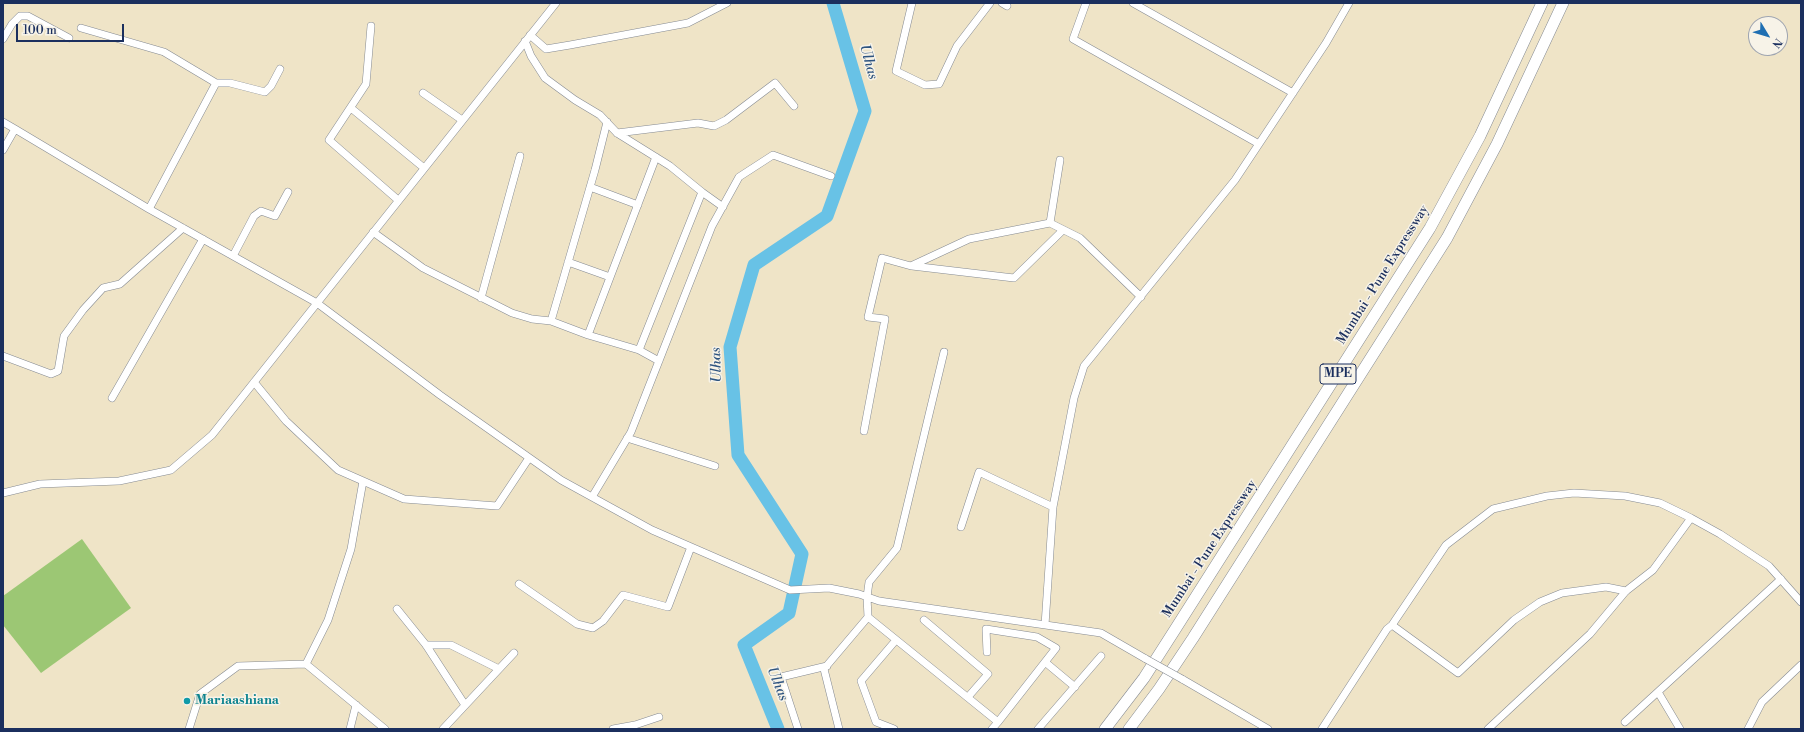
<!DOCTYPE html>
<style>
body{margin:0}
#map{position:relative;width:1804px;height:732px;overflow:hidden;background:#efe4c7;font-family:"Libre Bodoni",serif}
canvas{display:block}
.frame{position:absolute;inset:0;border:4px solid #1b2f5e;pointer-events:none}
.north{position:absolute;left:1748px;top:16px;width:40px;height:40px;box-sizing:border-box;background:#f7f3e8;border:1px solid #9fa5b1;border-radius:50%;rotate:128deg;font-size:11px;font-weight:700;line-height:16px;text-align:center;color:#1b2f5e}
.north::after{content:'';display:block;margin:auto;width:14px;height:18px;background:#1f6fb2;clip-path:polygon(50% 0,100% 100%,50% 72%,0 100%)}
.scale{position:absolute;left:16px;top:24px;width:108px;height:18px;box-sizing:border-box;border:2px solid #1b2f5e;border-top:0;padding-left:5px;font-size:12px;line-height:14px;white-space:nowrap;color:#1b2f5e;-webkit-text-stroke:3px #f7f3e8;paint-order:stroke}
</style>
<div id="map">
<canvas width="1804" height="732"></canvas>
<div class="frame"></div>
<div class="north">N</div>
<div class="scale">100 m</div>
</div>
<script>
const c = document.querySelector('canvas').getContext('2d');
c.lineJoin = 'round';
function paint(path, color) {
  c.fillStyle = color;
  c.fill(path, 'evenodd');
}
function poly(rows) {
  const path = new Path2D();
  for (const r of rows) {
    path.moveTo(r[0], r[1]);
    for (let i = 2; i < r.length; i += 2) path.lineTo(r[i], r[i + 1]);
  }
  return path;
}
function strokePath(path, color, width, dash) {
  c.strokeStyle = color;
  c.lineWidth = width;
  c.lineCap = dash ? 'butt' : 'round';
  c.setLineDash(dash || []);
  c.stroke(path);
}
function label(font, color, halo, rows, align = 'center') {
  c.font = font + ' "Libre Bodoni",serif';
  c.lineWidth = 3;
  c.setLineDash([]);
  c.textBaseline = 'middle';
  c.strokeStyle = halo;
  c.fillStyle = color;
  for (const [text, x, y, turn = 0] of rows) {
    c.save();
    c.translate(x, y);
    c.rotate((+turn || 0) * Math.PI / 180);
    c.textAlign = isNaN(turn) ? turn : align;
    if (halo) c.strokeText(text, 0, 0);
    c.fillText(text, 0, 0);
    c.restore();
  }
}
const green = poly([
 [82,539,131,608,41,673,3,625,3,596]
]);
const river = poly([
 [778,729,744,645,789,613,802,554,738,455,730,347,754,265,827,216,865,111,833,3]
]);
const minor = poly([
 [912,3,896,71,925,85,939,84,957,46,990,3],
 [1002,3,1007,6],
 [1086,3,1073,39,1259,144],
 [1133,3,1293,93],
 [371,26,366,84,329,140,398,200],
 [81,28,164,52,216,83,149,209],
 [530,35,546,49,570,45,688,23,727,3],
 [3,39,12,24,20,16,28,16,69,38],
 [525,41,531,56,545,78,575,100,600,115,617,133,670,166,702,192],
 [216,83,230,83,265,92,271,86,280,69],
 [423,93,462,120],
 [351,108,424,168],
 [3,122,15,129,3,150],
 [15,129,149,209,317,303,440,395,561,480,652,530,790,590,829,588,859,594,879,601,1101,633,1146,659],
 [617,133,698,123,714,126,726,120,775,83,794,106],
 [590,187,638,205],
 [1050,223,1060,160],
 [373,232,423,268,512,313,532,319,551,321,588,335,639,350],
 [233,256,254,216,261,211,275,216,288,192],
 [568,262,610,277],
 [912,266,1014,278,1063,230],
 [481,298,520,156],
 [551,321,595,170,607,122],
 [588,335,656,157],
 [3,356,51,374,58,371,64,336,83,310,103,288,120,284,183,228],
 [659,361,639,350,702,192,723,207],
 [254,382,286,421,338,470,404,499,497,506,529,458],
 [112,398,203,239],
 [864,431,885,319,868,317,882,258,911,266,969,239,1050,223,1080,238,1141,297],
 [627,438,715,466],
 [3,493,40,484,119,481,171,470,212,435,556,3],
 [592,497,631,432,712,226,739,177,773,155,831,176],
 [961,527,979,472,1053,507],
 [519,584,577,624,593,628,603,621,623,595,668,607,691,547],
 [397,609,426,645,465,705],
 [868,617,998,722,1056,648,1037,637,986,629,987,652],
 [924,620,988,674,968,697],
 [1045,625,1053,507,1074,398,1084,366,1235,180,1326,43,1349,3],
 [1392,625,1458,673,1514,620,1540,602,1562,593,1606,587,1626,591],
 [426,645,451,645,499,669],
 [1045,662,1075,687],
 [306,664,328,620,351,549,363,481],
 [1182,679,1268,729],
 [1658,692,1680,729],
 [1625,722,1781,579],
 [189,729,200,694,238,666,306,664,385,729],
 [350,729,356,705],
 [443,729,514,653],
 [613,729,635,725,659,717],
 [798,729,781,677,827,666],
 [839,729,824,669,868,617,867,597,869,582,897,548,944,352],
 [894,729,876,722,861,681,896,640],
 [992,729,998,722],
 [1038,729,1101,656],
 [1322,729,1387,629,1392,625,1446,545,1493,509,1547,496,1574,493,1625,496,1660,503,1691,518,1720,534,1769,566,1801,602],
 [1488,729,1590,634,1626,591,1653,570,1691,518],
 [1748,729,1762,702,1801,665]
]);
const highway = poly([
 [1105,729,1144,678,1176,628,1430,228,1480,136,1542,3],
 [1129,729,1159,689,1193,638,1447,238,1497,144,1563,3]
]);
const minorBridge = poly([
 [1146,659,1182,679]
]);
const markers = [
 [187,701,4,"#0f9aa8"]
];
const shields = [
 [1338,374,36]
];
const shieldNames = [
 ["MPE",1338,374]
];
const streetNames = [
 ["Mumbai - Pune Expressway",1383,275,-58],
 ["Mumbai - Pune Expressway",1210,549,-57]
];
const cultureNames = [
 ["Mariaashiana",195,701]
];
const waterNames = [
 ["Ulhas",868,62,74],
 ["Ulhas",717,365,-91],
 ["Ulhas",777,684,68]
];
paint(green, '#9cc774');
strokePath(river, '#68c2e6', 13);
strokePath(minor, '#858a92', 8);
strokePath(highway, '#858a92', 12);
strokePath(minor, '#fff', 7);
strokePath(highway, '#fff', 11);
strokePath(minorBridge, '#858a92', 8, []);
strokePath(minorBridge, '#fff', 7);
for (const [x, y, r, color] of markers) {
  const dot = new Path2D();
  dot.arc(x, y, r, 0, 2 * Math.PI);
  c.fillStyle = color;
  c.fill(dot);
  strokePath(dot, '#f7f3e8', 1.5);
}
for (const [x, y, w] of shields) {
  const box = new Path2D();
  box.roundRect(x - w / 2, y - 10, w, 20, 3);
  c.fillStyle = '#f7f3e8';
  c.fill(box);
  strokePath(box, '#1b2f5e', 1);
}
label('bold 12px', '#1b2f5e', null, shieldNames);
label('13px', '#1b2f5e', '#f7f3e8', streetNames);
label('bold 13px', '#0d838f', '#f7f3e8', cultureNames, 'left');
label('italic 14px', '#2e5480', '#f7f3e8', waterNames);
</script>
